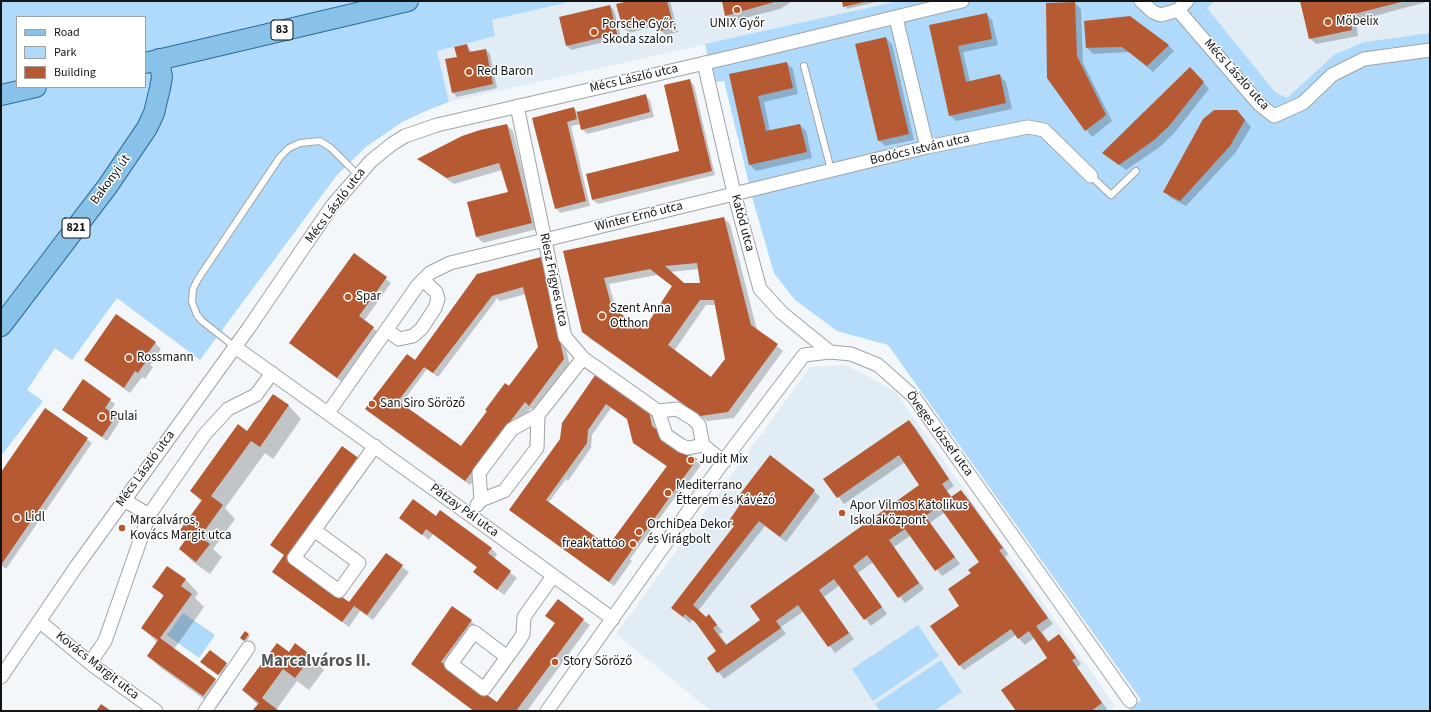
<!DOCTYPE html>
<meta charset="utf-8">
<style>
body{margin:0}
#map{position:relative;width:1431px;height:712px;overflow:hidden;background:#f3f7fa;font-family:"Source Sans 3",sans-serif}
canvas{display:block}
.frame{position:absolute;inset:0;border:2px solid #131415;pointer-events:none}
.legend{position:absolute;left:16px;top:16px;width:130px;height:72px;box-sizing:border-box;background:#fff;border:1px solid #a1a1a1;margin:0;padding:5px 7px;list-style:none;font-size:12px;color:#131415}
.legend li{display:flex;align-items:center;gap:8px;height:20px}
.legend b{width:20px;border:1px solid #a1a1a1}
</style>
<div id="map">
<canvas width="1431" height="712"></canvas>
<div class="frame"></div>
<ul class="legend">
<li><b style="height:5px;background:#88c2e9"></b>Road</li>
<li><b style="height:11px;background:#afdafb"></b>Park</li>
<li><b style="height:11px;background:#b55a32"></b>Building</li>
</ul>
</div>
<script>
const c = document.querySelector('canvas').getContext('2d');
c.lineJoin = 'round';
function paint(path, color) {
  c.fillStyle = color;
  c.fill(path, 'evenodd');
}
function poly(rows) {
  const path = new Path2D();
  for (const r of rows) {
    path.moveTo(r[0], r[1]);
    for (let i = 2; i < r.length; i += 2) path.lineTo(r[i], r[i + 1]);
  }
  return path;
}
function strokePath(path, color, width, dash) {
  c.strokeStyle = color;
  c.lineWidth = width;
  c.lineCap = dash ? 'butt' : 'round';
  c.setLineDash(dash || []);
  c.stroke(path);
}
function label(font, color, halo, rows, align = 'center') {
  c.font = font + ' "Source Sans 3",sans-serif';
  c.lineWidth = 3;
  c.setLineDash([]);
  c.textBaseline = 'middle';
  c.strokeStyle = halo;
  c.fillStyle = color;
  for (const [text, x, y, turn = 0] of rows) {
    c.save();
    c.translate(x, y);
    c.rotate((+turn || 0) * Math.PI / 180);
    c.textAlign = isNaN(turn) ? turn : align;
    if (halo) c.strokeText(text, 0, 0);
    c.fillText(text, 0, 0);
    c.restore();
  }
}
const built = poly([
 [573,1,898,1,449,102,437,51,494,36,492,20],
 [1215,1,1430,1,1430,33,1364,42,1288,98,1275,92,1207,8],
 [846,365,895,391,1115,706,1108,711,711,711,616,634,810,367]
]);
const green = poly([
 [1,1,573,1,492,20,495,36,437,51,449,102,428,110,404,121,367,146,337,175,200,360,117,298,72,360,55,348,27,390,43,401,1,456],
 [17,17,145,17,145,87,17,87],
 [898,1,1215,1,1207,8,1275,92,1287,98,1334,55,1364,42,1430,33,1430,711,1127,711,1141,700,888,345,837,331,795,300,774,273,754,204,724,81,713,82,705,44],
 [183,613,215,635,199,658,167,635],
 [918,625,939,656,873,701,852,669],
 [941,660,962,692,934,711,880,711,875,704]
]);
const shadow = poly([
 [633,1,670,1,678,32,666,35,661,31,660,25,629,33,624,28],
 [723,1,793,1,780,9,733,21,726,15],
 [843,1,880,1,847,9],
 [1301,1,1430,1,1356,21,1358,36,1316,44,1310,38],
 [1075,3,1081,9,1083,63,1112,121,1092,137,1048,78],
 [610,6,614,10,621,38,571,50,567,46],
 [986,14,992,20,998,45,963,52,970,82,1000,76,1006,82,1012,109,956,121,950,115,930,26],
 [886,38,892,44,914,140,885,146,879,140],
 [467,45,472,53,486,50,490,54,497,88,457,97,453,92,458,58],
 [1168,45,1174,51,1153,72,1129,52,1093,54,1087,48],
 [786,63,793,69,798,94,764,102,770,131,800,125,806,131,812,158,756,171,750,165,730,75],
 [1196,74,1209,89,1175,132,1161,146,1126,170,1103,153],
 [689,80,694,85,715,175,598,204,593,200,680,152],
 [645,96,650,100,654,117,587,134,582,129,581,124,571,126,590,206,560,213,556,208,533,118,574,108,578,112],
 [1243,117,1251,127,1236,152,1186,206,1171,198,1164,191],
 [507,125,513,131,537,229,483,243,477,237,509,193,502,170,454,184,425,164,419,159],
 [724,218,730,224,757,330,783,351,734,418,707,421,589,338,583,331,565,252],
 [699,269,701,284,684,284,670,272],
 [657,275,673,287,645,330,617,313,609,284],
 [706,305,716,305,726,359,711,378,674,351],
 [354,255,391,283,364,321,378,332,342,382,295,347],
 [541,258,547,265,570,366,535,411,531,408,470,485,369,412,415,361,478,275],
 [526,294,539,347,488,412,465,451,401,404,427,369,438,377,496,300,495,297,500,301],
 [155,343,161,349,150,365,153,367,145,379,142,377,130,393,85,360],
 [598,372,652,412,656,430,701,465,685,487,684,485,630,559,632,561,614,586,515,514,561,439],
 [611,408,628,419,634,442,667,467,608,548,549,502,566,479,568,481,591,448,592,435],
 [83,380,115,404,110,412,120,421,107,441,63,409],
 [273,395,289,406,301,419,273,459,265,453,225,508,235,519,213,549,222,557,210,574,193,562,180,549,189,537,181,530,202,502,191,491,247,432],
 [45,409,92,443,6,569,1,565,1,474],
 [909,421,915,427,954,486,947,491,952,497,961,491,967,497,1008,554,1005,557,1053,624,1042,632,1049,642,1059,636,1065,642,1081,664,1077,667,1107,709,1105,711,1018,711,1049,658,1034,638,1025,645,1016,635,964,670,959,665,959,607,972,574,981,563,945,512,930,523,960,564,942,576,911,535,894,547,924,589,905,603,873,562,858,573,887,614,871,626,840,585,824,597,854,639,835,653,804,611,781,627,786,634,724,679,708,658,718,651,699,625,692,619,690,623,679,614,735,527,814,491,820,497,786,542,765,526,698,611,706,618,709,616,715,622,723,632,719,634,727,645,762,620,921,485,905,462,844,504,825,479],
 [401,518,491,548,497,554,494,559,517,578,504,595,475,572,478,568,433,534,429,540],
 [309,535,290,561,349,604,386,555,409,572,373,620,360,611,349,627,273,572],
 [168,567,186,580,198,593,195,598,204,607,174,649,215,680,228,692,216,708,161,668,148,656,158,643,142,628,164,597,154,587],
 [558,601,590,625,527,711,473,711,412,664,471,621,477,627,448,668,497,704,556,624,547,616],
 [245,633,250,636,246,642,241,638],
 [289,653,311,657,324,670,309,690,297,681,276,710,277,711,254,711,258,705,243,690],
 [205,664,226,664,229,667,221,677]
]);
const building = poly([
 [629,1,667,1,674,27,660,31,657,20,623,29,616,4],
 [722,1,778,1,725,16],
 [842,1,864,1,864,2,843,7],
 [1300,1,1401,1,1401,2,1350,15,1352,30,1309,39],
 [1075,2,1077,56,1106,115,1085,131,1047,78,1046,3],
 [610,5,617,34,566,46,559,17],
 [987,13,992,39,958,46,966,82,1000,74,1006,103,949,116,929,25],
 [1130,16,1169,45,1147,66,1122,47,1086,48,1084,21],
 [886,37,909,134,878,141,855,44],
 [467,44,469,52,486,49,493,84,452,93,445,59,457,57,454,47],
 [787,62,793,88,758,96,766,131,800,124,807,152,749,165,729,74],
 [1190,67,1204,82,1169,126,1154,140,1119,165,1102,153],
 [690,79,712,171,592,200,586,174,679,151,664,85],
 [646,94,650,112,581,130,577,112],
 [574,107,577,119,567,122,586,201,555,209,532,118],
 [1214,110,1237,110,1245,120,1230,146,1180,201,1163,192,1203,119],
 [507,124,532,223,476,237,467,202,508,192,499,163,447,178,417,159,462,136,480,130],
 [724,217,751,325,778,344,728,412,700,416,582,332,563,251],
 [697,263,700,283,684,283,665,266],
 [650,269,672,286,644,329,612,308,604,278],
 [700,300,714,300,725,359,711,377,668,345],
 [354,253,387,277,359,316,374,327,337,378,289,343],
 [541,257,564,359,529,406,525,402,465,481,365,409,407,354,415,360,477,274],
 [523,287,538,347,509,386,505,383,485,410,487,411,461,446,398,401,424,367,433,373,492,296],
 [116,314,156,342,144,358,147,360,138,373,135,371,124,388,84,360],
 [598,371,648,407,652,426,697,459,609,582,509,510,560,439,562,423],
 [606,404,627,419,633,443,667,466,608,546,546,500,587,443,588,430],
 [83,379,111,399,105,408,116,416,102,437,62,410],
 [273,394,289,405,260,447,251,441,211,496,223,505,200,537,210,544,196,562,179,549,188,536,180,530,202,500,190,491,238,424,247,431],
 [45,408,88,438,1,565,1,472],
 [909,420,949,479,942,484,951,497,961,490,1003,548,999,550,1048,618,1036,626,1048,642,1059,634,1076,658,1072,660,1102,703,1091,711,1016,711,1001,690,1047,658,1029,631,1018,639,1011,629,959,666,930,626,959,606,948,589,971,573,968,570,979,562,939,506,925,516,955,557,935,571,905,529,889,540,919,583,898,598,867,555,853,566,882,607,864,620,834,579,819,590,849,633,828,647,798,605,776,621,781,628,717,673,707,658,716,651,696,623,685,614,683,617,671,608,734,526,728,522,739,506,734,502,770,455,815,490,780,537,759,521,693,605,706,617,709,614,717,625,713,628,726,645,760,620,750,606,919,485,899,455,837,498,823,479],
 [342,446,360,459,287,558,349,602,386,553,403,565,367,615,354,606,342,622,272,572,284,555,270,545],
 [413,499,436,516,440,510,492,548,488,553,511,571,497,590,473,572,477,567,426,529,422,535,399,518],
 [167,566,186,579,181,586,192,594,160,638,216,679,203,696,147,656,158,640,141,628,164,595,152,587],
 [558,599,584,619,516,711,474,711,411,664,452,606,472,620,441,662,497,702,555,623,545,616],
 [245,631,249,634,244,641,240,638],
 [277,643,289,652,295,643,312,656,295,678,283,669,262,698,279,711,252,711,259,703,242,690],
 [210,650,227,663,218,675,200,662],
 [101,704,111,711,96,711]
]);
const service = poly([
 [804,66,831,170],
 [1091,176,1111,195,1136,171],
 [235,347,202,321,197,315,192,302,193,289,198,279,280,157,289,148,300,143,320,141,331,148,358,175]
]);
const minor = poly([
 [1141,1,1153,12,1161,15,1178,10,1187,1],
 [1178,10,1259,104,1274,116,1303,103,1332,75,1364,59,1430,50],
 [896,18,927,147],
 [704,63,734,193,760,289,782,313,830,352],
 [517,106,565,337,583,358,658,411,666,435,682,446,688,448,703,445],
 [387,330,399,339,413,336,422,328,435,308,438,299,436,292,423,280],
 [235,347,470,515,613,619],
 [658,411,677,409,693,419,699,425,703,445,724,462],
 [328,413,418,285,430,273,450,263,927,147,1028,127,1044,130,1091,176],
 [124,500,149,515],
 [481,500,479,473,512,429,538,415,583,358],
 [477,505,481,500,504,491,537,448,538,415],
 [314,530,359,563,339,591,294,558,375,446],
 [39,621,95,667,156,711],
 [507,657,474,632,451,664,484,689,518,642,523,634,524,617,553,576],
 [90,663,105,641,149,515,205,434,228,409,256,395,272,373],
 [1,677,76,567,248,329,332,206,371,161,392,144,405,136,437,125,744,54,962,1],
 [205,711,248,648],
 [547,711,728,455,804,355,830,352,851,354,878,365,914,397,1130,701]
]);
const primary = poly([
 [145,63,408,1],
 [1,95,36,87],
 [1,326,107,187,147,128,154,113,160,88,162,77,159,59]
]);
const markers = [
 [737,10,4,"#bb5627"],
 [1328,22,4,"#bb5627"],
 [594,32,4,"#bb5627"],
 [469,72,4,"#bb5627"],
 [348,297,4,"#bb5627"],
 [602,316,4,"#bb5627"],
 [129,358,4,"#bb5627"],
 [372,404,4,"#bb5627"],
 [102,417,4,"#bb5627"],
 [691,460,4,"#bb5627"],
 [668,493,4,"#bb5627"],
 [842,513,4,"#bb5627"],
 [17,518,4,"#bb5627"],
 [122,528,4,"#bb5627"],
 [639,532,4,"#bb5627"],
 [633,544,4,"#bb5627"],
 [555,662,4,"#bb5627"]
];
const shields = [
 [282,30,22],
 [76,228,28]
];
const shieldNames = [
 ["83",282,30],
 ["821",76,228]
];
const poiNames = [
 ["Möbelix",1336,22],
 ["UNIX Győr",737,24,"center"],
 ["Porsche Győr,",602,25],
 ["Skoda szalon",602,40],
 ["Red Baron",477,72],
 ["Spar",356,297],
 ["Szent Anna",610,309],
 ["Otthon",610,324],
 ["Rossmann",137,358],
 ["San Siro Söröző",380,404],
 ["Pulai",110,417],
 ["Judit Mix",699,460],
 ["Mediterrano",676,486],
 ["Étterem és Kávézó",676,501],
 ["Apor Vilmos Katolikus",850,506],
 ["Iskolaközpont",850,521],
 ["Lidl",25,518],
 ["Marcalváros,",130,521],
 ["Kovács Margit utca",130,536],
 ["OrchiDea Dekor",647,525],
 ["és Virágbolt",647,540],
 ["freak tattoo",625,544,"right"],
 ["Story Söröző",563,662]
];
const streetNames = [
 ["Mécs László utca",1236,75,48],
 ["Mécs László utca",634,79,-13],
 ["Bodócs István utca",920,150,-13],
 ["Bakonyi út",111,180,-54],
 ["Mécs László utca",336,206,-53],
 ["Winter Ernő utca",639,217,-14],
 ["Katód utca",742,223,75],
 ["Riesz Frigyes utca",553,280,78],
 ["Öveges József utca",939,434,53],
 ["Mécs László utca",146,469,-54],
 ["Pátzay Pál utca",464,511,36],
 ["Kovács Margit utca",97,666,38]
];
const districtNames = [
 ["Marcalváros II.",316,662]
];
paint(built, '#e2ecf4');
paint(green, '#afdafb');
paint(shadow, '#0003');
paint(building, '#b55a32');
strokePath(service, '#a0a3a6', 8);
strokePath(minor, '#a0a3a6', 15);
strokePath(primary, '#2b6b95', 22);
strokePath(service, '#fff', 6);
strokePath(minor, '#fff', 13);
strokePath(primary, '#88c2e9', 20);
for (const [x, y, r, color] of markers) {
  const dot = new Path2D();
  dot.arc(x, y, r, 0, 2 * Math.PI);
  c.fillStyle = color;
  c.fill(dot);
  strokePath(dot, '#fff', 1.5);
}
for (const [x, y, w] of shields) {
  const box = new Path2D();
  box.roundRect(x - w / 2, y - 10, w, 20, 3);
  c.fillStyle = '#fff';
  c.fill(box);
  strokePath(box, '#131415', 1);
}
label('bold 12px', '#131415', null, shieldNames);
label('13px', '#131415', '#fff', poiNames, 'left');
label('13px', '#131415', '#fff', streetNames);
label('bold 17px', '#535659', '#fff', districtNames);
</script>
